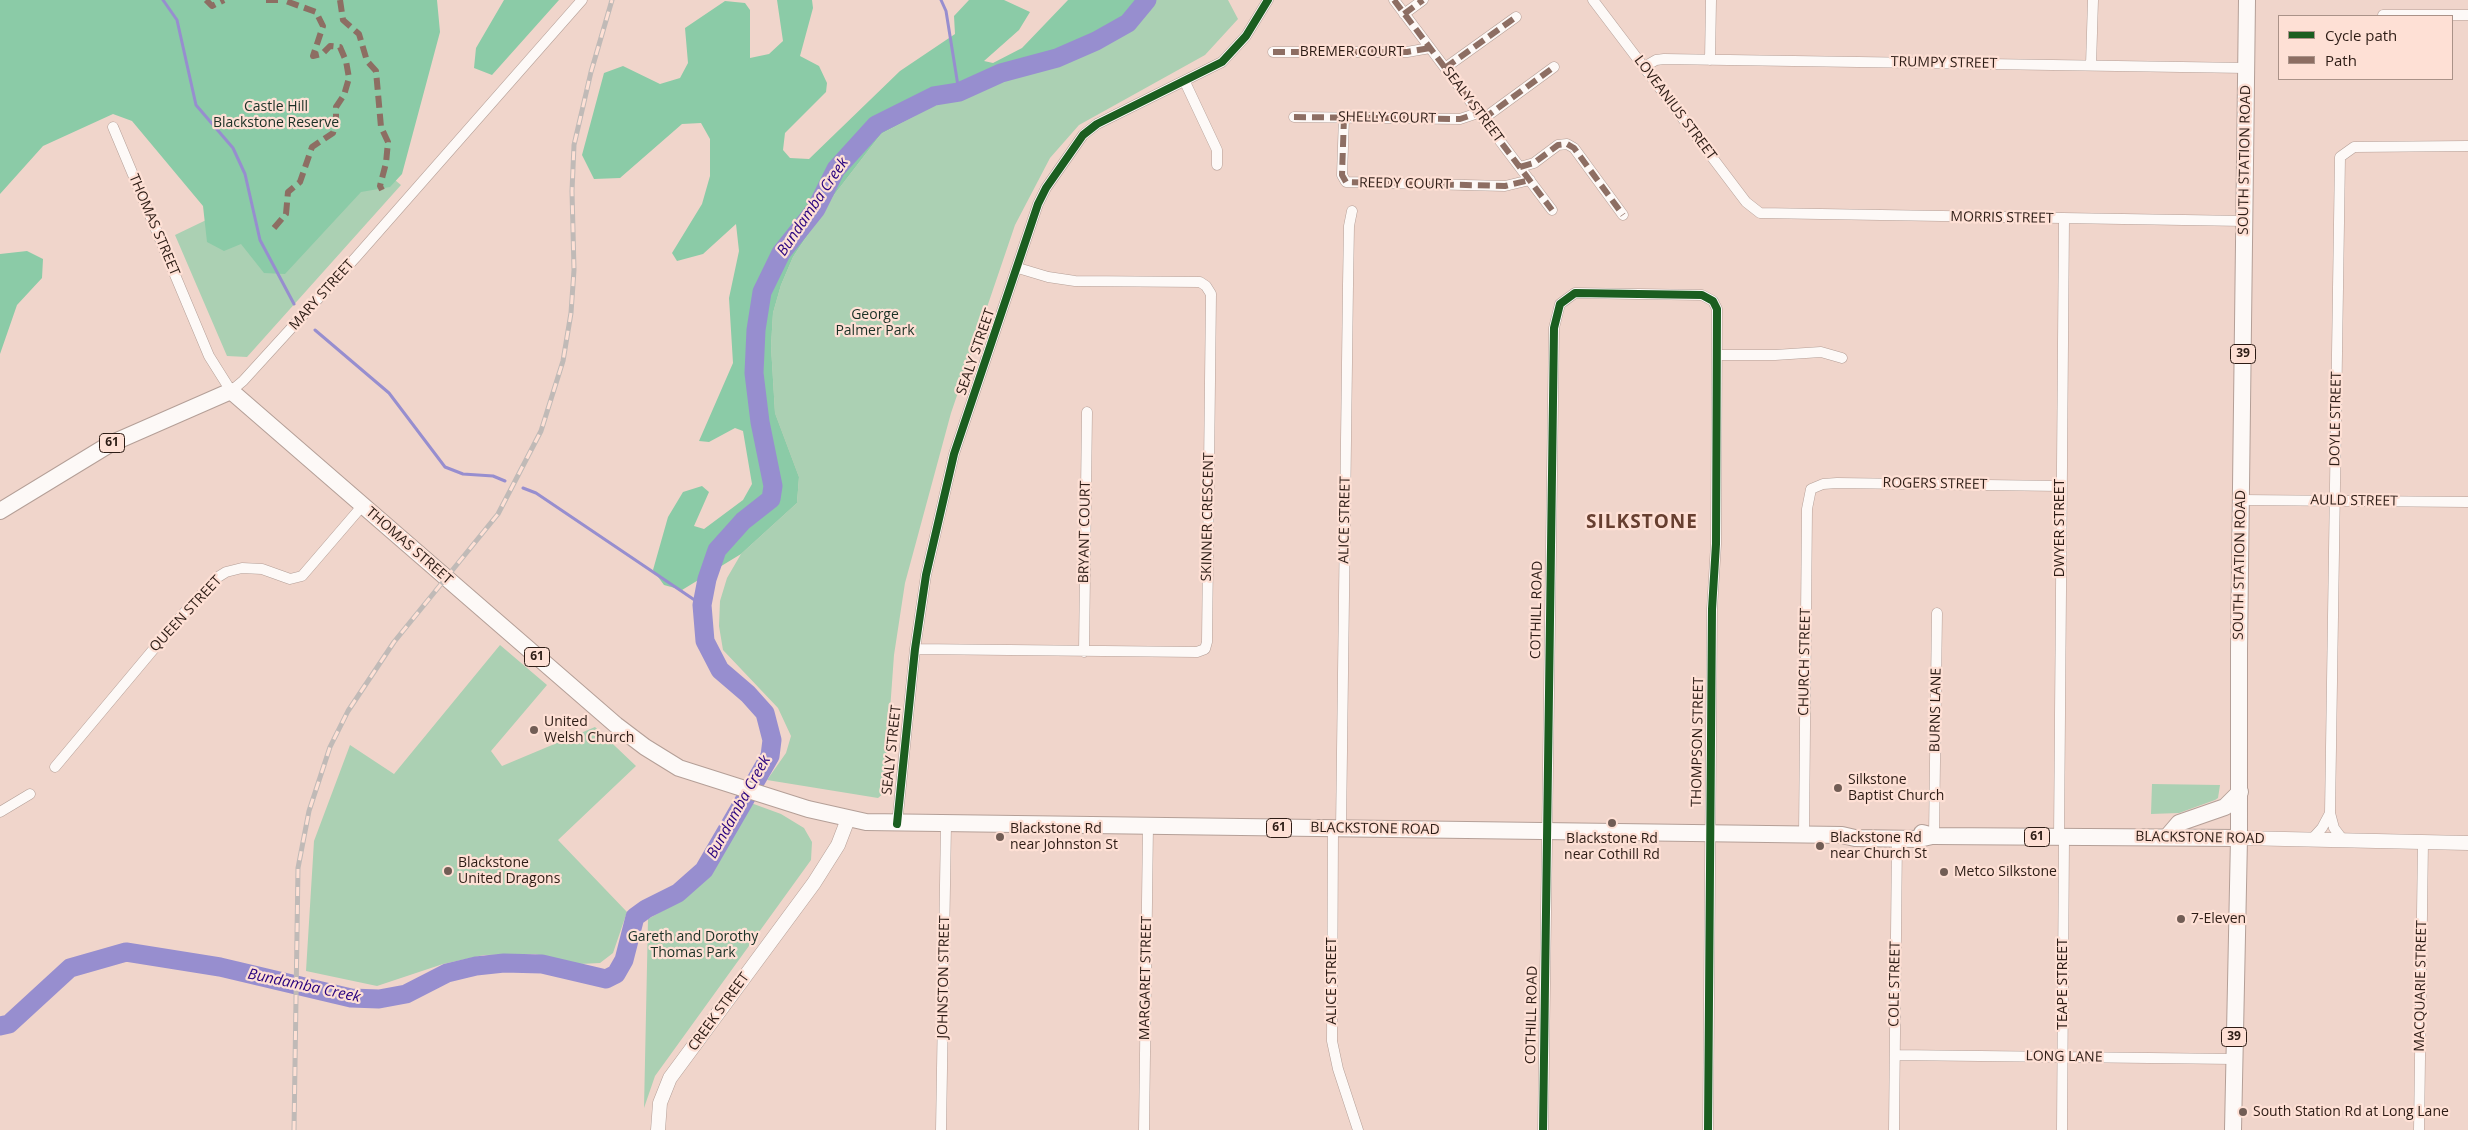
<!DOCTYPE html>
<style>
body{margin:0}
#map{position:relative;width:2468px;height:1130px;overflow:hidden;background:#f0d5cb;font-family:"Open Sans",sans-serif}
canvas{display:block}
.legend{position:absolute;left:2278px;top:15px;width:175px;height:65px;box-sizing:border-box;background:#fee0d5;border:1px solid #aa9288;margin:0;padding:6px 9px;list-style:none;font-size:15px;color:#2d1c15}
.legend li{display:flex;align-items:center;gap:10px;height:25px}
.legend b{width:25px;border:1px solid #aa9288}
</style>
<div id="map">
<canvas width="2468" height="1130"></canvas>
<ul class="legend">
<li><b style="height:6px;background:#1b5e20"></b>Cycle path</li>
<li><b style="height:6px;background:#8d6e63"></b>Path</li>
</ul>
</div>
<script>
const c = document.querySelector('canvas').getContext('2d');
c.lineJoin = 'round';
function paint(path, color) {
  c.fillStyle = color;
  c.fill(path, 'evenodd');
}
function poly(rows) {
  const path = new Path2D();
  for (const r of rows) {
    path.moveTo(r[0], r[1]);
    for (let i = 2; i < r.length; i += 2) path.lineTo(r[i], r[i + 1]);
  }
  return path;
}
function strokePath(path, color, width, dash) {
  c.strokeStyle = color;
  c.lineWidth = width;
  c.lineCap = dash ? 'butt' : 'round';
  c.setLineDash(dash || []);
  c.stroke(path);
}
function label(font, color, halo, rows, align = 'center') {
  c.font = font + ' "Open Sans",sans-serif';
  c.lineWidth = 4.5;
  c.setLineDash([]);
  c.textBaseline = 'middle';
  c.strokeStyle = halo;
  c.fillStyle = color;
  for (const [text, x, y, turn = 0] of rows) {
    c.save();
    c.translate(x, y);
    c.rotate((+turn || 0) * Math.PI / 180);
    c.textAlign = isNaN(turn) ? turn : align;
    if (halo) c.strokeText(text, 0, 0);
    c.fillText(text, 0, 0);
    c.restore();
  }
}
const green = poly([
 [1155,0,1228,0,1238,19,1205,55,1079,125,1050,158,1015,225,951,413,905,583,894,655,884,793,878,798,767,780,786,753,791,736,778,708,723,650,719,626,720,601,727,578,741,554,797,503,799,477,775,413,771,346,773,313,781,285,793,257,834,195,881,134,959,92,1061,65,1132,29],
 [356,148,401,185,247,357,227,356,175,235],
 [500,645,547,685,491,751,502,766,595,727,636,766,558,840,627,912,613,953,600,963,580,964,535,954,484,955,443,964,377,986,306,971,314,841,350,745,394,774],
 [2152,784,2220,785,2218,798,2215,800,2179,813,2151,814],
 [751,803,781,814,804,828,812,842,811,860,655,1076,644,1108,648,919,682,900,711,871]
]);
const forest = poly([
 [0,0,437,0,440,32,402,174,390,187,361,192,285,274,264,273,241,244,224,251,207,242,203,206,132,121,113,114,43,146,0,194],
 [504,0,559,0,492,75,474,68,476,48],
 [777,0,812,0,813,8,800,56,819,66,827,83,826,92,785,133,783,150,790,158,809,159,900,71,955,34,954,16,969,0,1004,0,1030,12,1019,30,984,61,993,63,1022,48,1068,0,1155,0,1132,29,1061,65,959,92,881,134,834,195,793,257,781,285,773,313,771,346,775,413,799,477,797,503,741,554,682,590,664,585,653,570,668,517,683,492,702,486,709,492,694,526,704,529,743,500,752,484,743,431,735,428,709,442,699,441,733,363,729,298,739,251,736,224,703,254,677,261,672,253,702,204,710,176,710,139,701,123,682,124,620,178,594,179,582,155,604,73,623,66,660,84,680,78,688,63,685,28,725,1,745,3,750,10,750,58,769,54,783,41],
 [27,251,43,259,42,278,17,305,0,354,0,254]
]);
const stream = poly([
 [163,0,177,20,196,105,233,148,245,174,260,240,294,304],
 [941,0,946,11,959,92],
 [315,330,389,393,445,467,463,474,493,476,505,481],
 [523,488,536,493,702,605]
]);
const river = poly([
 [0,1026,9,1024,70,968,126,952,220,967,351,998,379,999,406,994,447,973,476,966,504,963,542,964,606,979,616,974,624,960,635,917,646,909,678,893,704,870,770,756,772,740,765,713,748,694,720,670,705,641,702,605,707,579,717,550,743,521,771,499,773,486,760,422,754,373,756,330,762,292,781,253,816,209,836,169,876,125,934,96,959,92,1001,73,1057,58,1096,41,1128,23,1147,0]
]);
const minor = poly([
 [1394,0,1552,210],
 [1593,0,1746,202,1760,213,2244,221],
 [1404,14,1423,0],
 [2383,15,2468,15],
 [1273,52,1407,52,1430,48],
 [1710,60,1711,0],
 [2091,65,2093,0],
 [1644,67,1656,60,1664,59,2246,68],
 [1445,68,1516,17],
 [1185,82,1217,150,1217,165],
 [1294,117,1460,119,1478,113],
 [1344,117,1342,175,1346,182,1505,186,1530,180],
 [1483,119,1554,67],
 [113,127,209,356,231,391,243,381,357,256,582,0],
 [1520,167,1534,163,1558,145,1567,144,1574,148,1623,215],
 [1718,355,1775,355,1821,352,1842,358],
 [2241,500,2468,502],
 [915,649,1197,652,1205,649,1207,642,1211,294,1206,286,1200,282,1075,281,1048,277,1018,268],
 [1084,652,1087,412],
 [55,767,183,614,218,577,226,572,242,568,262,569,290,579,302,576,363,505],
 [0,812,30,794],
 [897,824,915,649,926,575,954,454,1038,204,1046,188,1083,135,1097,124,1222,62,1246,36,1268,0],
 [1333,829,1332,1041,1338,1069,1358,1130],
 [1341,829,1348,285,1349,226,1352,211],
 [1804,835,1807,509,1811,489,1823,484,1837,483,2060,486],
 [1934,836,1937,613],
 [2059,838,2064,219],
 [2312,839,2322,828,2330,813],
 [2343,840,2334,828,2330,813,2340,157,2354,147,2468,146],
 [1895,1055,2234,1059],
 [941,1130,946,824],
 [1144,1130,1148,826],
 [1543,1130,1554,328,1560,304,1575,293,1702,295,1713,301,1717,309,1716,544,1712,609,1708,1130],
 [1894,1130,1897,838],
 [2062,1130,2064,837],
 [2419,1130,2423,842]
]);
const secondary = poly([
 [2239,838,2468,843],
 [658,1130,660,1103,670,1078,814,883,838,845,848,819]
]);
const primary = poly([
 [0,511,110,444,231,391,616,725,645,747,679,768,808,809,866,822,1842,835,1855,838,1919,839,1932,836],
 [1922,833,1934,836,2239,838],
 [2167,837,2179,823,2225,807,2240,792],
 [2233,1130,2239,838,2239,649,2247,0]
]);
const rail = poly([
 [294,1130,298,868,309,811,330,747,348,711,394,642,498,514,541,431,563,361,571,313,574,270,572,191,574,145,591,72,612,0]
]);
const quiet = poly([
 [206,0,212,6,224,0],
 [266,0,279,0],
 [340,0,343,20,359,34,367,61,376,71,381,127,388,142,386,163,380,186,382,190],
 [1394,0,1552,210],
 [1404,14,1423,0],
 [1273,52,1407,52,1430,48],
 [1445,68,1516,17],
 [1294,117,1460,119,1478,113],
 [1344,117,1342,175,1346,182,1505,186,1530,180],
 [1483,119,1554,67],
 [1520,167,1534,163,1558,145,1567,144,1574,148,1623,215],
 [274,228,286,214,288,192,300,182,312,147,333,133,336,122,336,107,344,95,349,78,346,61,340,47,330,46,322,54,313,56,323,26,316,12,283,0]
]);
const cycleway = poly([
 [897,824,915,649,926,575,954,454,1038,204,1046,188,1083,135,1097,124,1222,62,1246,36,1268,0],
 [1543,1130,1554,328,1560,304,1575,293,1702,295,1713,301,1717,309,1716,544,1712,609,1708,1130]
]);
const markers = [
 [534,730,5,"#715d55"],
 [1838,788,5,"#715d55"],
 [1612,823,5,"#715d55"],
 [1000,837,5,"#715d55"],
 [1820,846,5,"#715d55"],
 [448,871,5,"#715d55"],
 [1944,872,5,"#715d55"],
 [2181,919,5,"#715d55"],
 [2243,1112,5,"#715d55"]
];
const shields = [
 [2243,354,25],
 [112,443,25],
 [537,657,25],
 [1279,828,25],
 [2037,837,25],
 [2234,1037,25]
];
const shieldNames = [
 ["39",2243,354],
 ["61",112,443],
 ["61",537,657],
 ["61",1279,828],
 ["61",2037,837],
 ["39",2234,1037]
];
const streetNames = [
 ["BREMER COURT",1352,52],
 ["TRUMPY STREET",1944,63,1],
 ["SEALY STREET",1473,105,53],
 ["LOVEANIUS STREET",1675,108,53],
 ["SHELLY COURT",1387,118,1],
 ["SOUTH STATION ROAD",2245,160,-89],
 ["REEDY COURT",1405,184,1],
 ["MORRIS STREET",2002,218,1],
 ["THOMAS STREET",154,225,67],
 ["MARY STREET",322,295,-48],
 ["SEALY STREET",976,352,-71],
 ["DOYLE STREET",2336,419,-89],
 ["ROGERS STREET",1935,484,1],
 ["AULD STREET",2354,501,1],
 ["SKINNER CRESCENT",1208,517,-89],
 ["ALICE STREET",1345,520,-89],
 ["DWYER STREET",2060,528,-90],
 ["BRYANT COURT",1085,532,-89],
 ["THOMAS STREET",409,546,41],
 ["SOUTH STATION ROAD",2240,565,-89],
 ["COTHILL ROAD",1537,610,-89],
 ["QUEEN STREET",186,614,-47],
 ["CHURCH STREET",1805,662,-89],
 ["BURNS LANE",1936,710,-89],
 ["THOMPSON STREET",1698,742,-89],
 ["SEALY STREET",892,750,-84],
 ["BLACKSTONE ROAD",1375,829,1],
 ["BLACKSTONE ROAD",2200,838,1],
 ["JOHNSTON STREET",944,977,-89],
 ["MARGARET STREET",1146,978,-89],
 ["ALICE STREET",1332,981,-90],
 ["COLE STREET",1895,984,-89],
 ["TEAPE STREET",2063,984,-90],
 ["MACQUARIE STREET",2421,986,-89],
 ["CREEK STREET",719,1012,-54],
 ["COTHILL ROAD",1532,1015,-89],
 ["LONG LANE",2064,1057,1]
];
const parkNames = [
 ["Castle Hill",276,107],
 ["Blackstone Reserve",276,123],
 ["George",875,315],
 ["Palmer Park",875,331],
 ["Gareth and Dorothy",693,937],
 ["Thomas Park",693,953]
];
const poiNames = [
 ["United",544,722],
 ["Welsh Church",544,738],
 ["Silkstone",1848,780],
 ["Baptist Church",1848,796],
 ["Blackstone Rd",1010,829],
 ["near Johnston St",1010,845],
 ["Blackstone Rd",1830,838],
 ["near Church St",1830,854],
 ["Blackstone Rd",1612,839,"center"],
 ["near Cothill Rd",1612,855,"center"],
 ["Blackstone",458,863],
 ["United Dragons",458,879],
 ["Metco Silkstone",1954,872],
 ["7-Eleven",2191,919],
 ["South Station Rd at Long Lane",2253,1112]
];
const waterNames = [
 ["Bundamba Creek",813,207,-56],
 ["Bundamba Creek",739,807,-61],
 ["Bundamba Creek",304,986,12]
];
const districtNames = [
 ["SILKSTONE",1642,523]
];
paint(green, '#abd0b3');
paint(forest, '#8bcba7');
strokePath(stream, '#978ecf', 3);
strokePath(river, '#978ecf', 19);
strokePath(minor, '#b49f97', 11);
strokePath(secondary, '#b49f97', 15);
strokePath(primary, '#b49f97', 18);
strokePath(minor, '#fdf9f7', 10);
strokePath(secondary, '#fdf9f7', 14);
strokePath(primary, '#fdf9f7', 16);
strokePath(rail, '#c0bab7', 5);
strokePath(rail, '#fee0d5', 3, [9]);
strokePath(quiet, '#8d6e63', 6, [12, 6]);
strokePath(cycleway, '#1b5e20', 8);
for (const [x, y, r, color] of markers) {
  const dot = new Path2D();
  dot.arc(x, y, r, 0, 2 * Math.PI);
  c.fillStyle = color;
  c.fill(dot);
  strokePath(dot, '#fee0d5', 2);
}
for (const [x, y, w] of shields) {
  const box = new Path2D();
  box.roundRect(x - w / 2, y - 9.5, w, 19, 4);
  c.fillStyle = '#fee0d5';
  c.fill(box);
  strokePath(box, '#2d1c15', 1);
}
label('bold 12px', '#2d1c15', null, shieldNames);
label('14px', '#2d1c15', '#fee0d5', streetNames);
label('14px', '#1a3025', '#fee0d5', parkNames);
label('14px', '#2d1c15', '#fee0d5', poiNames, 'left');
label('italic 15px', '#28027f', '#fee0d5', waterNames);
c.letterSpacing = '1px';
label('bold 19px', '#673f30', '#fee0d5', districtNames);
c.letterSpacing = '0px';
</script>
